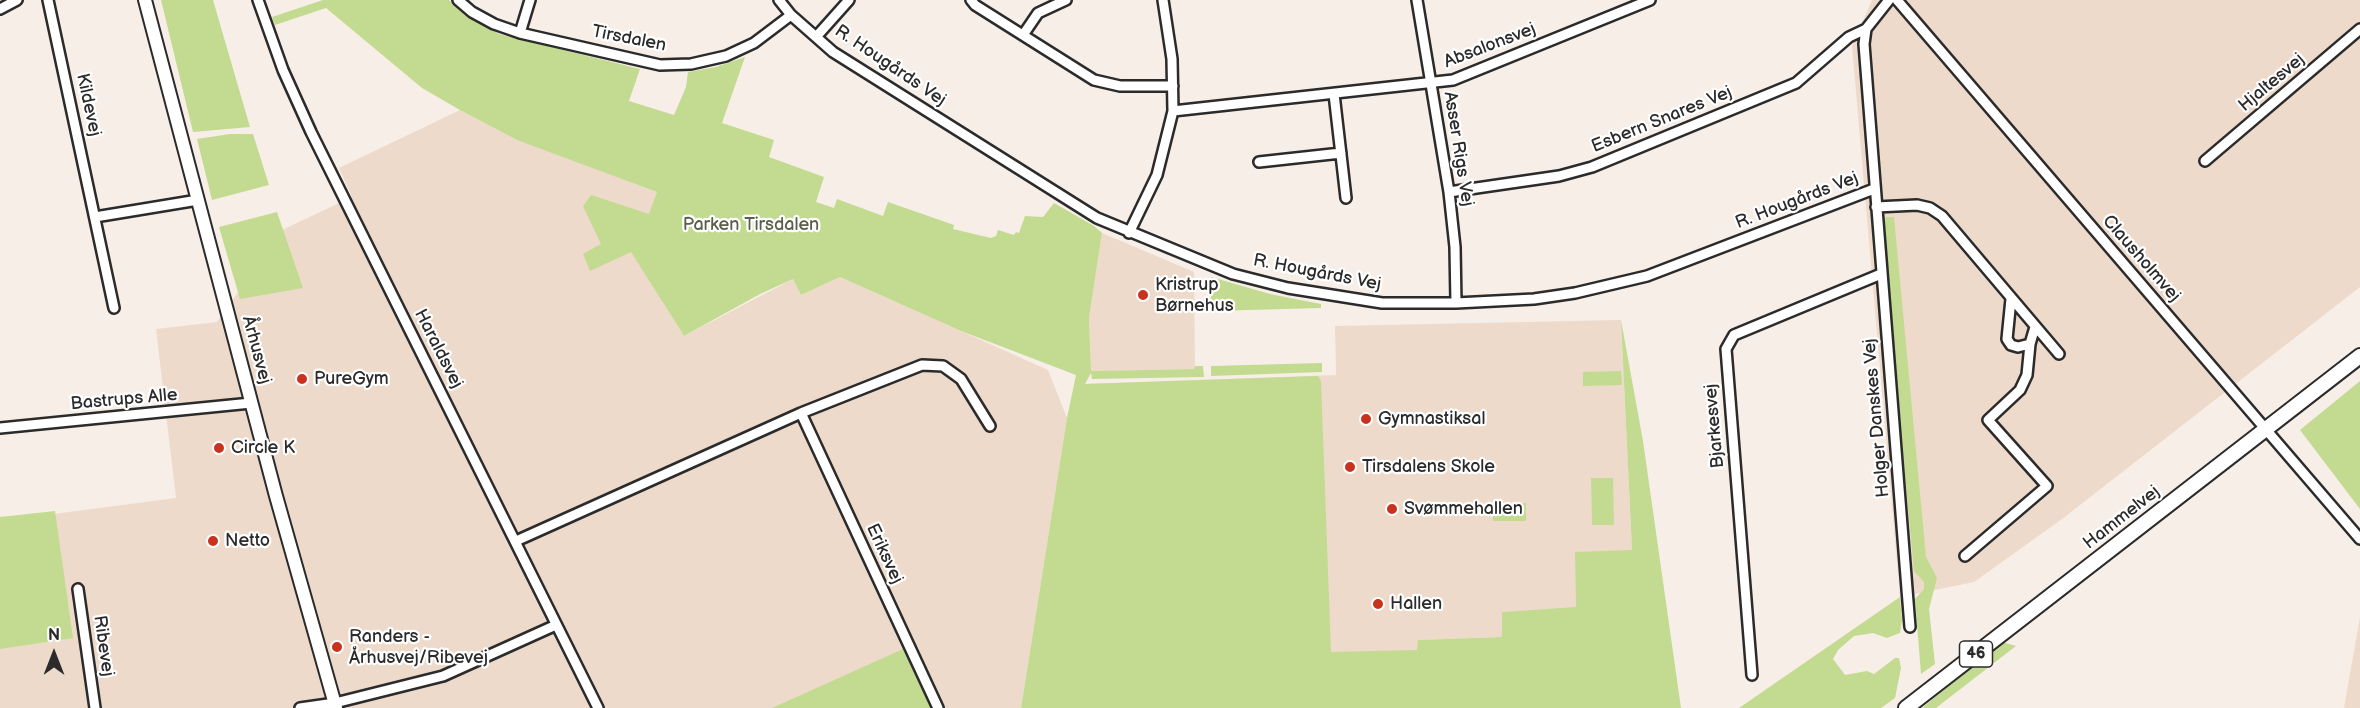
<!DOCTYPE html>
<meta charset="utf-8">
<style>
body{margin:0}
#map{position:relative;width:2360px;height:708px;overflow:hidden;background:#f7eee7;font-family:"Balsamiq Sans",sans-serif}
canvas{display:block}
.north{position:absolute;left:24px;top:624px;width:60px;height:60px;-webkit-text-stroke:4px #fff;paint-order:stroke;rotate:0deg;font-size:16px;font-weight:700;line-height:24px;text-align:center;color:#2b2b2b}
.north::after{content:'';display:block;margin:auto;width:21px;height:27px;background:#2b2b2b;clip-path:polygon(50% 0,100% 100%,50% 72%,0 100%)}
</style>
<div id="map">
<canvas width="2360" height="708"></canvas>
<div class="north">N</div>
</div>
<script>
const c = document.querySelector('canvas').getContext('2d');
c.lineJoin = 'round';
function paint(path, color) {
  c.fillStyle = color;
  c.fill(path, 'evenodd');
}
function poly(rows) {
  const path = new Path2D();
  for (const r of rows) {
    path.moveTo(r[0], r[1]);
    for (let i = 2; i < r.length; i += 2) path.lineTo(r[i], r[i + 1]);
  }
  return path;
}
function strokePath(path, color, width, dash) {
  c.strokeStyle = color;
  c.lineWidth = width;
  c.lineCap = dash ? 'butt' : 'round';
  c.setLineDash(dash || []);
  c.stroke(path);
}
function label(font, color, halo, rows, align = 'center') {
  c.font = font + ' "Balsamiq Sans",sans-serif';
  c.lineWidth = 4.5;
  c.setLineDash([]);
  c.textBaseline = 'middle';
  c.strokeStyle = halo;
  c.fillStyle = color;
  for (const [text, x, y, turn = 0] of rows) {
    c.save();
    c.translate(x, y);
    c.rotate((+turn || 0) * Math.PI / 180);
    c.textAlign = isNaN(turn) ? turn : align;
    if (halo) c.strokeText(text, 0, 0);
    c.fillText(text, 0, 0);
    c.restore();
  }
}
const built = poly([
 [1872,0,2360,0,2360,287,2062,519,1974,582,1900,597,1852,46],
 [460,110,517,140,583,162,688,205,622,237,684,336,793,279,801,295,840,277,1048,370,1067,418,1021,708,0,708,0,521,176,498,156,329,217,322,282,230,352,197,339,168],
 [1102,233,1194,272,1195,369,1091,371,1089,318],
 [1621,320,1632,550,1576,608,1502,612,1503,637,1418,640,1418,650,1038,708,1084,384,1336,375,1335,326],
 [2360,617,2360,708,2344,708]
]);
const green = poly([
 [161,0,213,0,250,127,193,132],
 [323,0,449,0,464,14,499,34,640,69,629,101,674,115,686,87,688,72,716,67,745,57,722,123,774,140,769,157,824,177,816,202,834,208,837,199,883,216,888,202,954,225,953,229,991,238,996,236,998,230,1014,235,1016,232,1019,233,1025,216,1043,217,1054,203,1094,226,1102,233,1089,318,1091,371,1194,369,1195,366,1203,366,1204,377,1092,379,1091,373,1085,384,1318,376,1321,381,1331,652,1417,650,1418,640,1502,637,1502,612,1576,607,1575,552,1632,550,1621,320,1643,441,1681,708,1021,708,1067,418,1076,375,961,331,840,277,801,295,793,279,760,294,684,336,631,252,590,271,583,254,601,244,583,206,591,195,649,214,657,192,517,140,460,110,422,88,326,8,275,25,272,17],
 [230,134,253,134,269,185,212,200,197,139],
 [277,212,303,288,240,299,219,227],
 [1886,217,1894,217,1926,557,1937,578,1929,609,1935,664,1921,674,1915,599,1924,589,1924,582,1914,571,1882,229],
 [1211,277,1270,294,1321,304,1321,308,1211,311],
 [1322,363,1322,372,1211,376,1211,366],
 [1621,371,1622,385,1583,386,1583,372],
 [2360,381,2360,509,2300,430],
 [1591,478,1613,478,1614,525,1592,525],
 [1526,503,1526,521,1493,521,1493,504],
 [55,511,73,638,0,649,0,517],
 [1900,597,1902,620,1900,633,1887,638,1873,633,1854,636,1838,650,1833,659,1845,675,1867,671,1874,674,1895,658,1899,658,1901,668,1895,698,1881,708,1739,708],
 [2002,642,2016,646,1936,708,1922,708],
 [903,649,931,708,772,708]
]);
const minor = poly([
 [48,0,114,308],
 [258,0,283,70,311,132,598,708],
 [458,0,472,12,494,24,520,33,660,65,691,64,726,56,754,43,791,15],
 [779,0,791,15,833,52,1097,218,1233,274,1288,288,1382,303,1456,303,1534,299,1575,293,1647,276,1874,189],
 [971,0,975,5,1094,80,1120,86,1173,86],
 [1417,0,1449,192,1455,247,1456,303],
 [1889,0,1866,29,1864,44,1910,627],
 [1897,0,2360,539],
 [0,9,17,0],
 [520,33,530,0],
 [1023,35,1038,13,1066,0],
 [816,37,849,0],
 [1334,94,1346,198],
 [1173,111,1453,80,1650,0],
 [2205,161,2360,29],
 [1259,162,1341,153],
 [1449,192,1559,176,1592,167,1796,83,1849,37,1866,29],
 [1876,207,1917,205,1930,208,1942,216,2059,354],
 [95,217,198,200],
 [1129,233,1157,175,1173,111,1172,59,1163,0],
 [2011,299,2007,339,2011,345,2018,347,2030,344],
 [801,413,938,708],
 [0,428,251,403],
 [516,541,801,413,922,365,943,366,961,379,990,426],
 [1965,556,2047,486,1988,420,2020,390,2027,375,2030,344,2035,327],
 [78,589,95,708],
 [1752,675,1726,349,1734,335,1881,274],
 [300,708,335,703,443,676,556,625]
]);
const major = poly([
 [145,0,276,496,336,708]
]);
const highway = poly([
 [1906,708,2360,356]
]);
const markers = [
 [1143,295,6,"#c8321e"],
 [302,379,6,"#c8321e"],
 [1366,419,6,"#c8321e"],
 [219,448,6,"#c8321e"],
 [1350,467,6,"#c8321e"],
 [1392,509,6,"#c8321e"],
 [213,541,6,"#c8321e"],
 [1378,604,6,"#c8321e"],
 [337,647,6,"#c8321e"]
];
const shields = [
 [1976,654,33]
];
const shieldNames = [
 ["46",1976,654]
];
const streetNames = [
 ["Tirsdalen",629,39,11],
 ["Absalonsvej",1490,46,-21],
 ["R. Hougårds Vej",890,66,34],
 ["Hjaltesvej",2272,83,-40],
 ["Kildevej",88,105,78],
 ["Esbern Snares Vej",1662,120,-22],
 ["Asser Rigs Vej",1458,149,81],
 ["R. Hougårds Vej",1797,201,-21],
 ["Clausholmvej",2141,259,49],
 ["R. Hougårds Vej",1317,273,11],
 ["Haraldsvej",438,349,63],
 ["Århusvej",256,350,75],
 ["Bastrups Alle",124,400,-5],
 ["Holger Danskes Vej",1877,418,-95],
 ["Bjarkesvej",1715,426,-95],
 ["Hammelvej",2122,518,-38],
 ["Eriksvej",884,554,65],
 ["Ribevej",103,646,82]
];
const parkNames = [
 ["Parken Tirsdalen",751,225]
];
const poiNames = [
 ["Kristrup",1155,285],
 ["Børnehus",1155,306],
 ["PureGym",314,379],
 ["Gymnastiksal",1378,419],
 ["Circle K",231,448],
 ["Tirsdalens Skole",1362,467],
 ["Svømmehallen",1404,509],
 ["Netto",225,541],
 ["Hallen",1390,604],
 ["Randers -",349,637],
 ["Århusvej/Ribevej",349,658]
];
paint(built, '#eddaca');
paint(green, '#c3db91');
strokePath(minor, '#2b2b2b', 14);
strokePath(major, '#2b2b2b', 16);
strokePath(highway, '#2b2b2b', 18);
strokePath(minor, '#fff', 9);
strokePath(major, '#fff', 12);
strokePath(highway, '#fff', 14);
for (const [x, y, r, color] of markers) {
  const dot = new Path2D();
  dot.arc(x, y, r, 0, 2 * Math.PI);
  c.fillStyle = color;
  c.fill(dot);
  strokePath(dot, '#fff', 2);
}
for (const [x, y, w] of shields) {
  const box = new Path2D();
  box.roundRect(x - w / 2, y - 13, w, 26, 4.5);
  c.fillStyle = '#fff';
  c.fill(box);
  strokePath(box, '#2b2b2b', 1.5);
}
label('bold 16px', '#2b2b2b', null, shieldNames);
label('18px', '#2b2b2b', '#fff', streetNames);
label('18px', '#59604a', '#fff', parkNames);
label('18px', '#2b2b2b', '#fff', poiNames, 'left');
</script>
